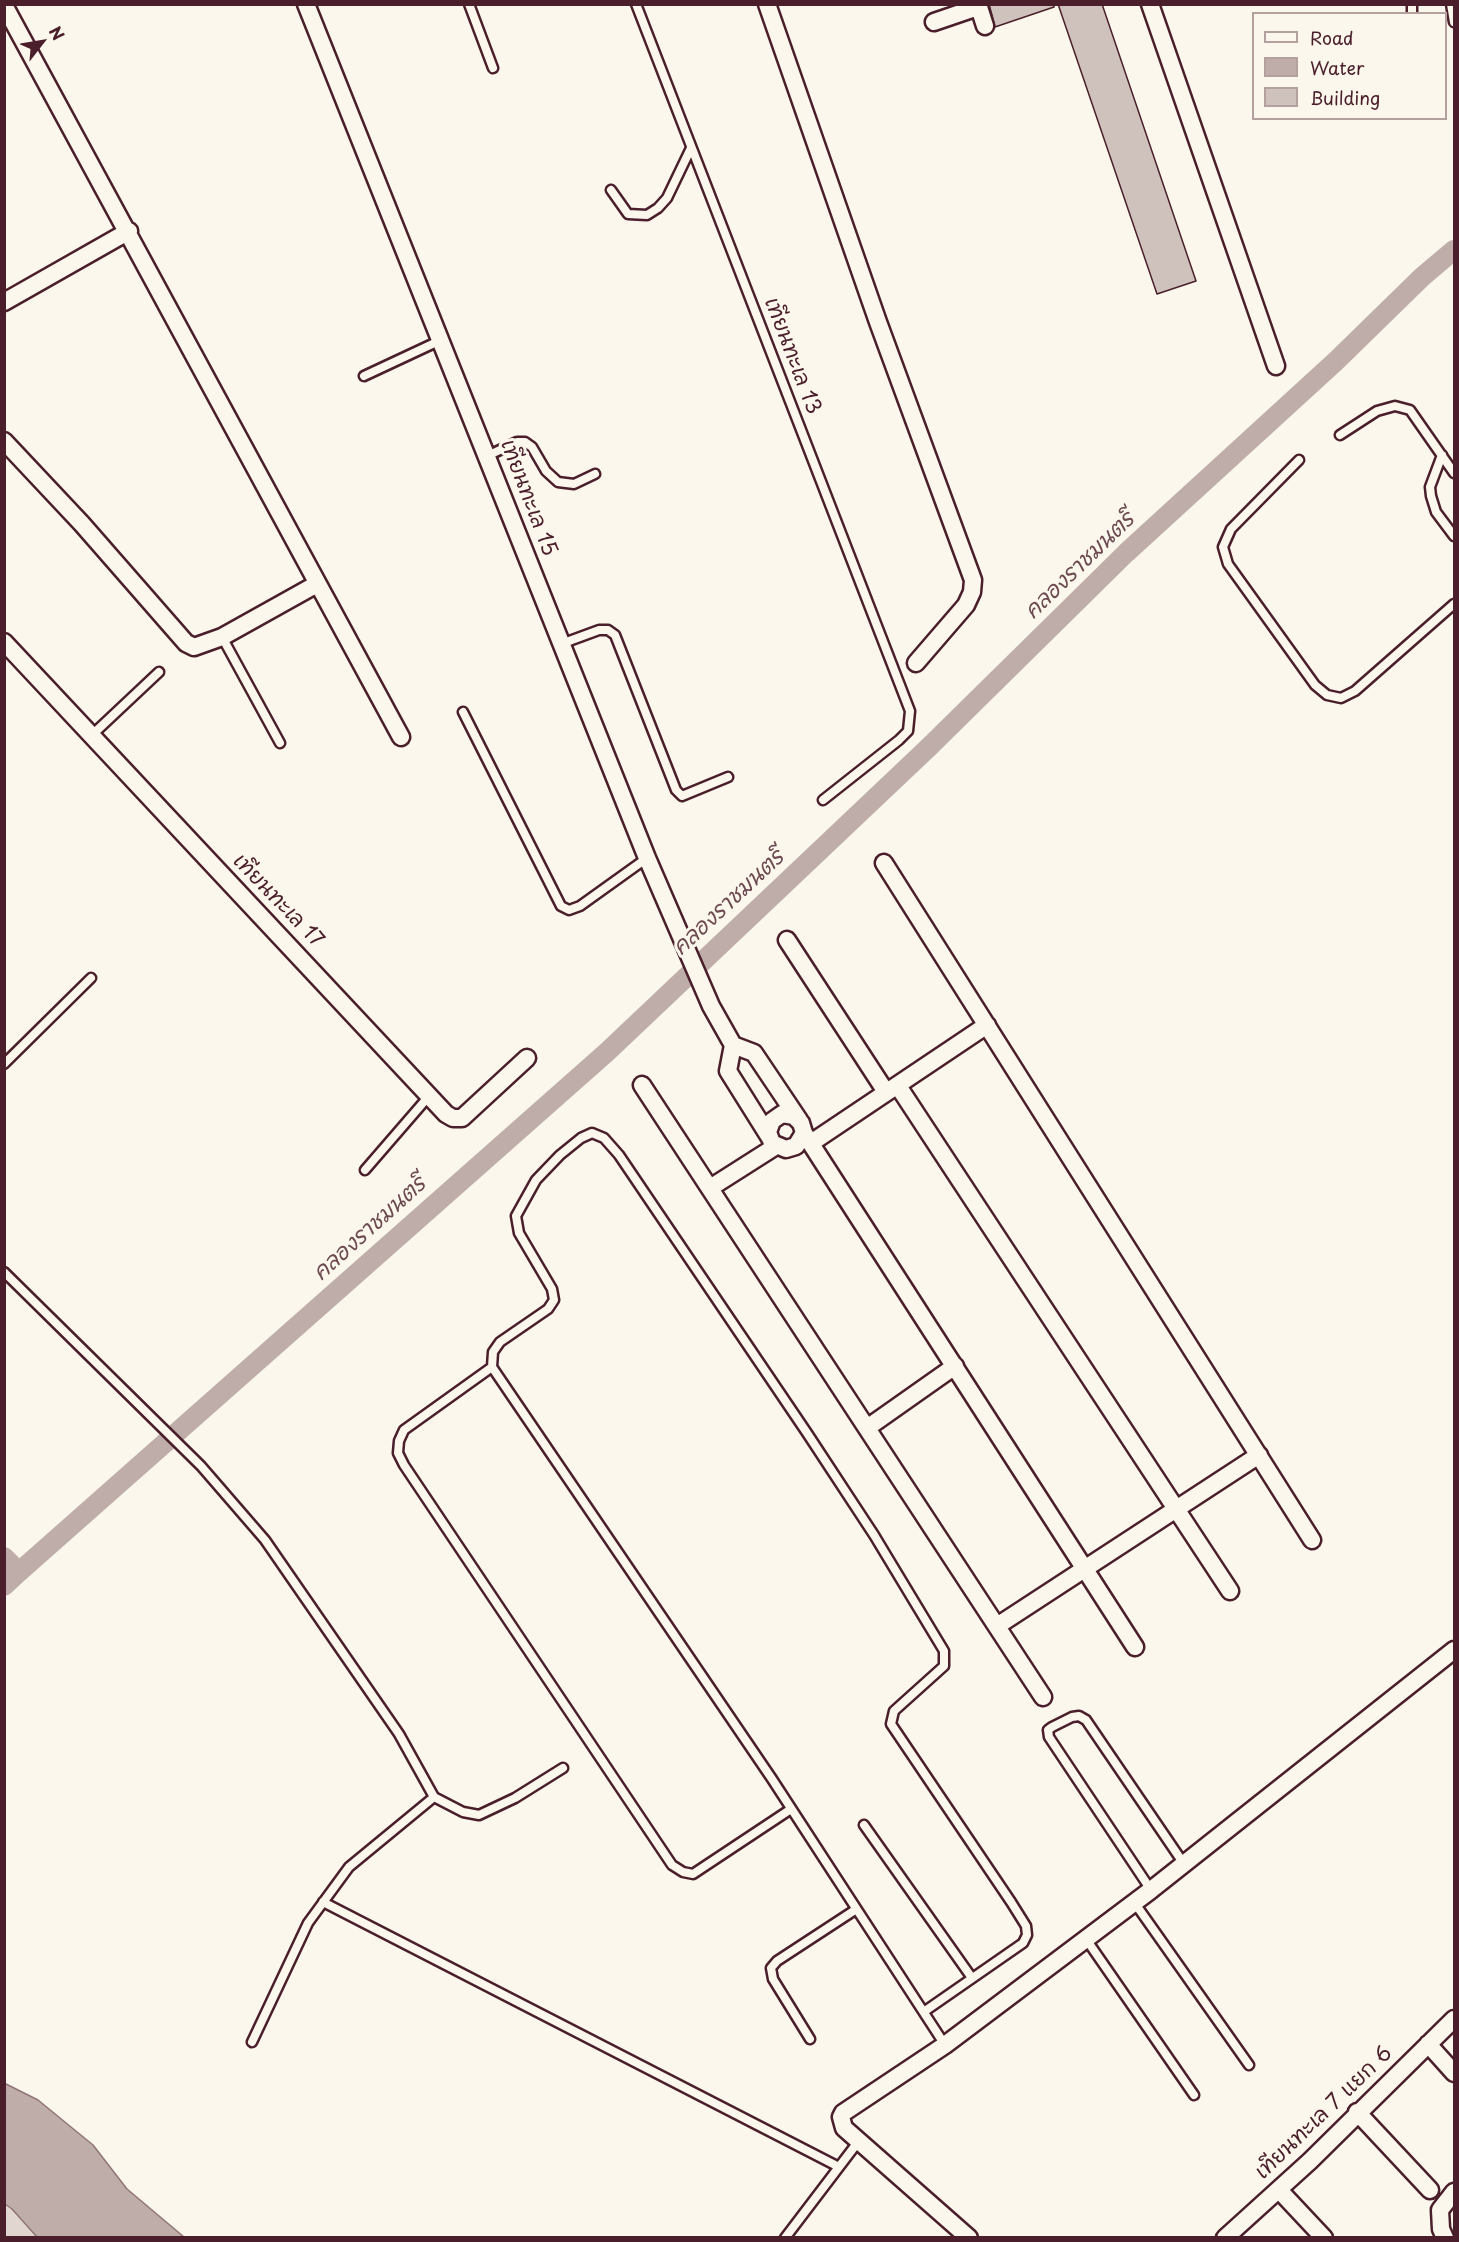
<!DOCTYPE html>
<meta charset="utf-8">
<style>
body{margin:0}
#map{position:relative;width:1459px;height:2242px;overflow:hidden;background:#fbf7ec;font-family:"Playpen Sans",sans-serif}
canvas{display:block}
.frame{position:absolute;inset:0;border:6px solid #4a1f2b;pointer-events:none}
.legend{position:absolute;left:1252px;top:12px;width:195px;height:108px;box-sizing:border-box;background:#fbf7ec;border:2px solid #b4a19f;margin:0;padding:8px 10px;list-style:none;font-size:18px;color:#4a1f2b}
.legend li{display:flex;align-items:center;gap:12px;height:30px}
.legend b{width:30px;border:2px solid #b4a19f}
.north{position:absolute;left:12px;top:12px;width:60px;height:60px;-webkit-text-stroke:4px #fbf7ec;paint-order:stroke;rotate:59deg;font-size:16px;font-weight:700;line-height:24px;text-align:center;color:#4a1f2b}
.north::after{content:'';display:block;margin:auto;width:21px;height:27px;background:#4a1f2b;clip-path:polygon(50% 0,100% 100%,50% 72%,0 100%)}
</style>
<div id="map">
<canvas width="1459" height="2242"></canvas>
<div class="frame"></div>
<ul class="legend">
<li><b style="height:8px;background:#fbf7ec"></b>Road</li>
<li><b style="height:16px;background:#bfadaa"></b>Water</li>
<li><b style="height:16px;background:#cfc2bc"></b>Building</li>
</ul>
<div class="north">N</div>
</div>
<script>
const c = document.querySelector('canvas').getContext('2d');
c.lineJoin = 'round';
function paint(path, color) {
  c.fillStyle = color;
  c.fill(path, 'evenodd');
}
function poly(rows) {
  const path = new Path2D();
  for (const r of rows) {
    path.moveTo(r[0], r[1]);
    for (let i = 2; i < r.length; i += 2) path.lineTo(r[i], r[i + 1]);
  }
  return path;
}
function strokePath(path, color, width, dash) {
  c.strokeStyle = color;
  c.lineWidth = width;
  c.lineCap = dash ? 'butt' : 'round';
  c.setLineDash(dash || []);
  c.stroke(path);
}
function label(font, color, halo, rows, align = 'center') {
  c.font = font + ' "Playpen Sans","Playpen Sans Thai",sans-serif';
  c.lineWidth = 6;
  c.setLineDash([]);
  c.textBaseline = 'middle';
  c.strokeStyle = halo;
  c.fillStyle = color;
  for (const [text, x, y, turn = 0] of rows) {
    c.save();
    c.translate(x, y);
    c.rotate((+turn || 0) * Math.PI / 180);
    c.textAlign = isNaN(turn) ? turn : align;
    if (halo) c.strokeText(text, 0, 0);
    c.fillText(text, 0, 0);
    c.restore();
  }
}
const green = poly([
 [4,2204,12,2209,37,2237,5,2237]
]);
const water = poly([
 [4,2083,38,2100,93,2145,127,2189,184,2237,37,2237,12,2209,5,2204,4,2083]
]);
const canal = poly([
 [4,1557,19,1572,4,1586],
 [19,1572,607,1052,928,748,1126,553,1336,361,1422,277,1454,250]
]);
const building = poly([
 [989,4,1054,4,1054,7,995,27,989,4],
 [1058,4,1102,4,1196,281,1157,294,1058,4]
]);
const lane = poly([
 [469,4,493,68],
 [636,4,910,711,908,731,899,740,823,800],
 [1451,4,1454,22],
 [1412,14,1412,4],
 [611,190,628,214,647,215,658,208,667,198,691,148],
 [364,376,441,340],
 [1340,435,1377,411,1395,406,1410,410,1454,473],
 [1442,455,1430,487,1431,496,1436,512,1454,536],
 [487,456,517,442,525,442,532,447,546,471,558,482,574,484,595,474],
 [1299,460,1231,529,1223,547,1228,564,1315,685,1327,695,1341,698,1355,691,1454,604],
 [222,637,280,743],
 [561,644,599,630,608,630,615,635,676,790,682,796,728,777],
 [463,712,561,906,569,910,580,906,647,858],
 [92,735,159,672],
 [4,1064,91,978],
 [365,1170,429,1096],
 [4,1272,201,1466,265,1540,399,1734,434,1797,349,1867,308,1923,252,2042],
 [492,1367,493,1352,500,1342,548,1309,554,1300,552,1289,519,1233,516,1216,536,1180,560,1155,581,1138,592,1133,604,1138,619,1155,807,1433,874,1535,944,1651,944,1666,894,1711,891,1724,1011,1902,1026,1926,1027,1935,1023,1943,925,2011],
 [434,1797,463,1812,479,1815,515,1798,563,1768],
 [791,1809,693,1874,683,1872,672,1865,404,1465,398,1453,399,1441,404,1430,492,1367,772,1779,945,2045],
 [864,1825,972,1978],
 [1151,1890,1049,1737,1048,1730,1052,1727,1072,1717,1079,1716,1086,1720,1184,1864],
 [323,1902,839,2167],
 [1134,1902,1249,2065],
 [1086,1939,1194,2095],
 [810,2039,773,1979,771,1968,777,1961,855,1910],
 [785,2238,858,2142]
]);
const street = poly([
 [306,4,647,858,711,1006,733,1045,754,1053,799,1120],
 [767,4,878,322,973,580,972,592,966,605,916,663],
 [978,4,985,26],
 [1150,4,1276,366],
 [4,5,401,737],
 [934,22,978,7],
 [4,302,129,231],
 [4,441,82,524,186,643,194,647,222,637,317,584],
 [4,642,446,1114,453,1118,462,1118,527,1058],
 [884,863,1312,1540],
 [787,940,886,1092],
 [733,1045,728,1071,770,1138],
 [642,1085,1043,1697],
 [898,1086,1230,1591],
 [804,1133,796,1146,786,1149,772,1143,768,1132,772,1121,782,1114,794,1116,801,1123,804,1133,1135,1647],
 [811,1143,987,1025],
 [710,1188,776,1146],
 [867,1428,955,1366],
 [997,1626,1259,1455],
 [1428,2044,1454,2073],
 [1357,2112,1430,2190],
 [1279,2190,1324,2238],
 [969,2238,844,2128,841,2117,843,2113,945,2045,1151,1890,1454,1650],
 [1225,2238,1310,2161,1454,2019],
 [1445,2238,1441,2229,1440,2210,1454,2192]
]);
const streetNames = [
 ["เทียนทะเล 13",792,356,69],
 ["เทียนทะเล 15",528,498,69],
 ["เทียนทะเล 17",278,901,46],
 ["เทียนทะเล 7 แยก 6",1324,2113,-44]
];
const waterNames = [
 ["คลองราชมนตรี",1080,566,-44],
 ["คลองราชมนตรี",729,903,-43],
 ["คลองราชมนตรี",370,1229,-42]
];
paint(green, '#e2d7d0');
paint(water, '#bfadaa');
strokePath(water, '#907477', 1.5);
strokePath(canal, '#bfadaa', 20);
paint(building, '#cfc2bc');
strokePath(building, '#4a1f2b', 1.5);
strokePath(lane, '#4a1f2b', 13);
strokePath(street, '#4a1f2b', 21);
strokePath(lane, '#fbf7ec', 8);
strokePath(street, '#fbf7ec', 16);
label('21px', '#4a1f2b', '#fbf7ec', streetNames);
label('italic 22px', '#6d4a51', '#fbf7ec', waterNames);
</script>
